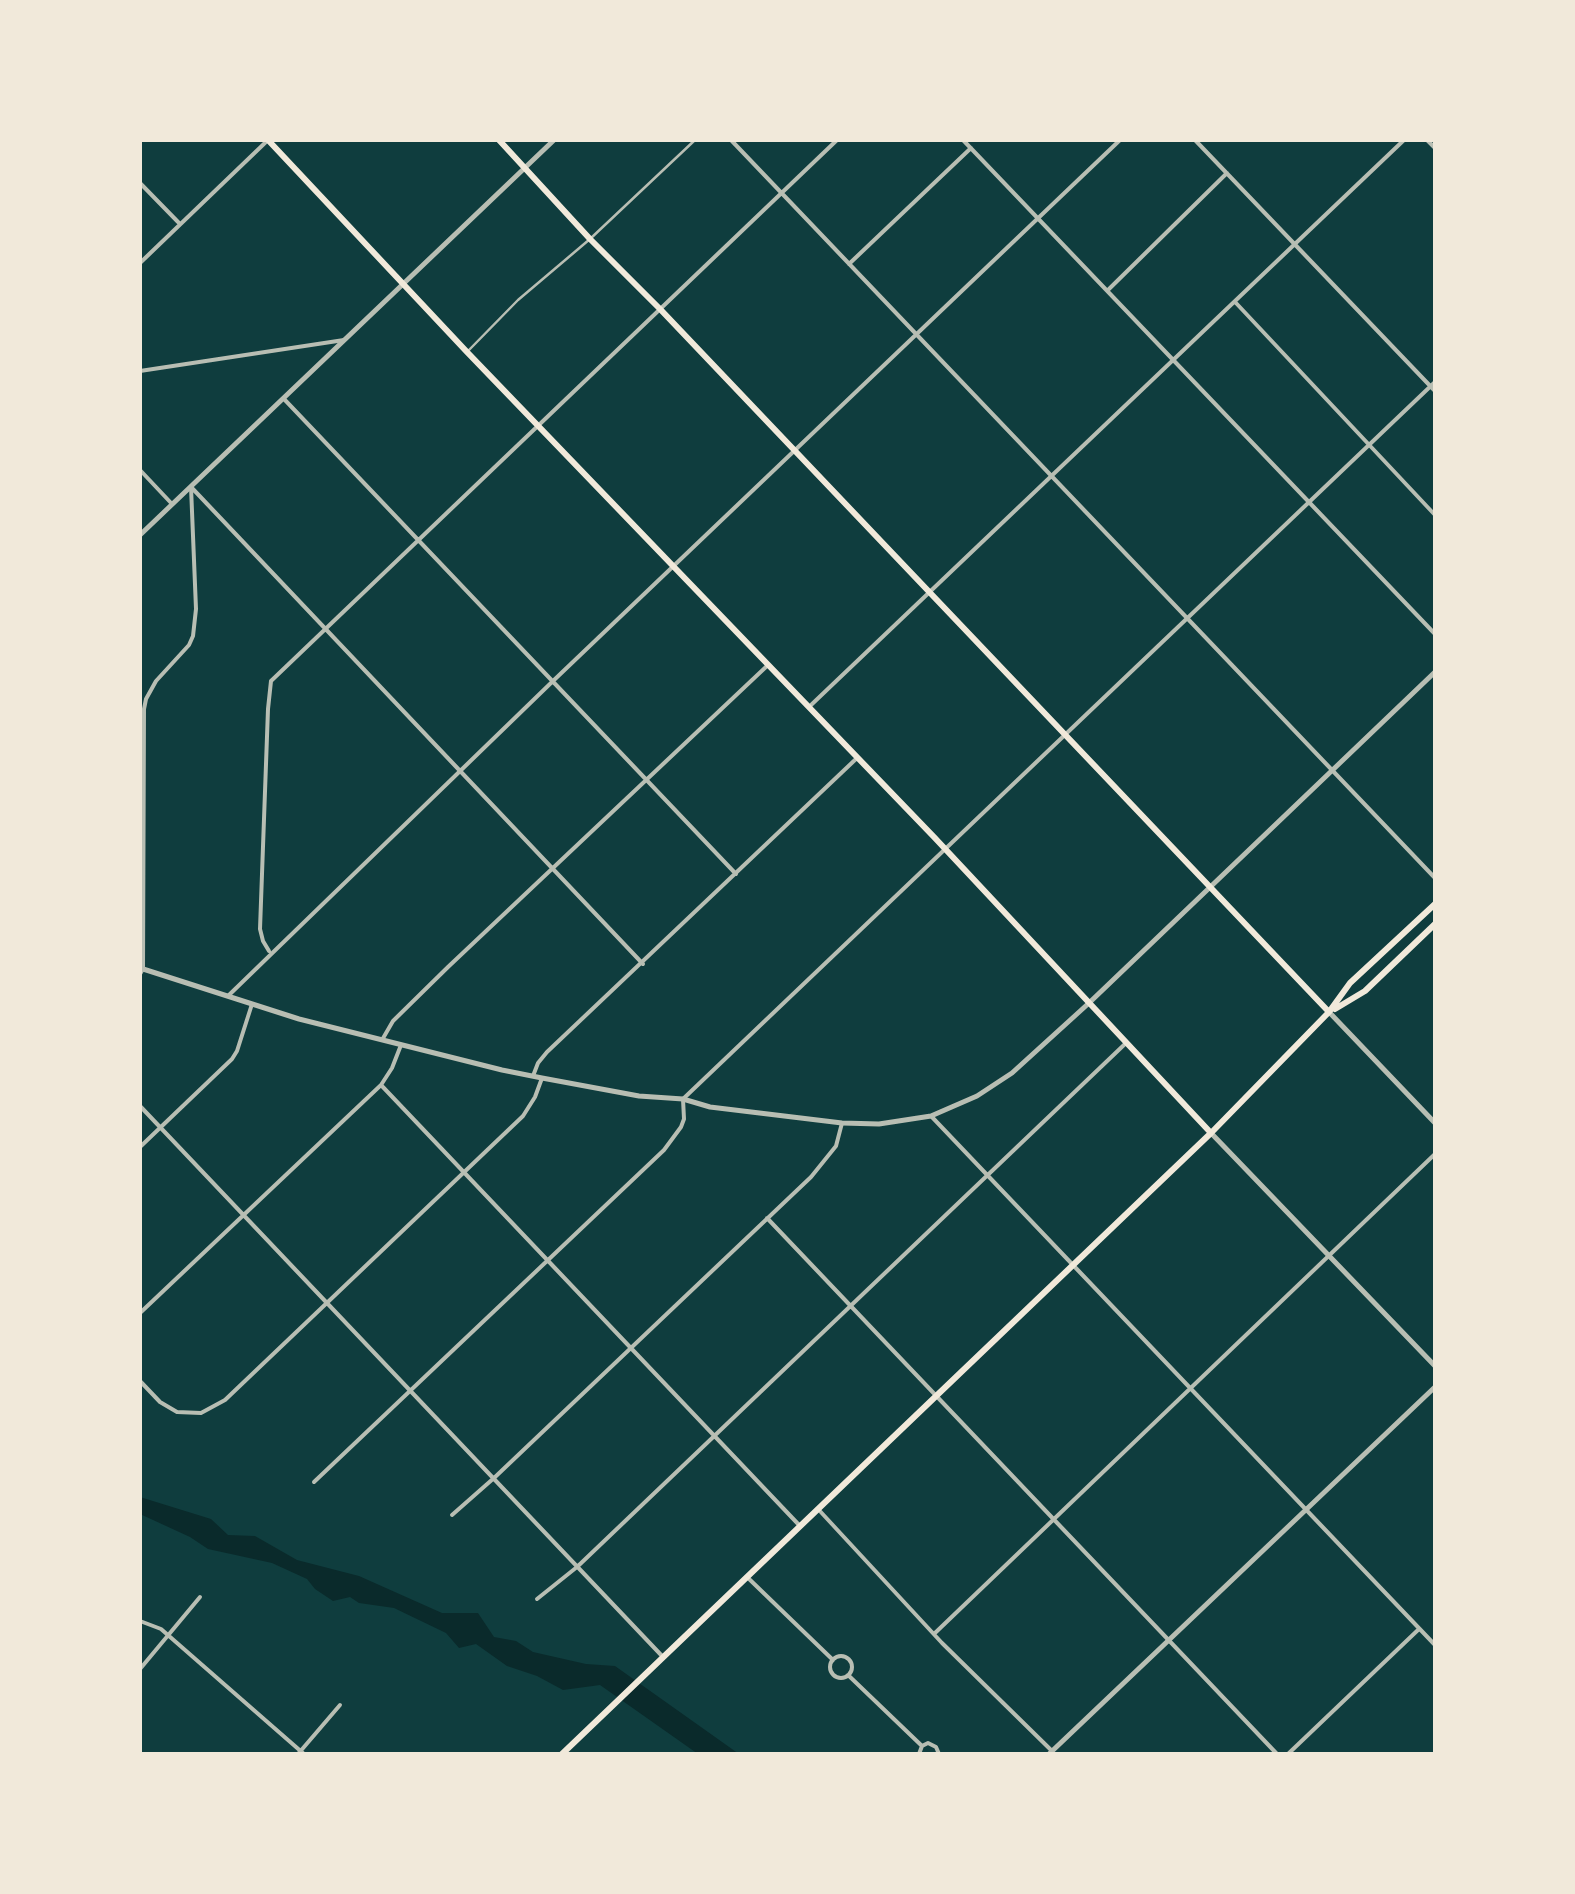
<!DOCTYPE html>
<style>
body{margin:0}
#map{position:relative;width:1575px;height:1894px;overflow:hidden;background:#0f3d3e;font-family:"Asap Condensed",sans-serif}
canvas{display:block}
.frame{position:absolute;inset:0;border:142px solid #f1e9da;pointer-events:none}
</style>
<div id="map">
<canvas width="1575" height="1894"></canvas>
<div class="frame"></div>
</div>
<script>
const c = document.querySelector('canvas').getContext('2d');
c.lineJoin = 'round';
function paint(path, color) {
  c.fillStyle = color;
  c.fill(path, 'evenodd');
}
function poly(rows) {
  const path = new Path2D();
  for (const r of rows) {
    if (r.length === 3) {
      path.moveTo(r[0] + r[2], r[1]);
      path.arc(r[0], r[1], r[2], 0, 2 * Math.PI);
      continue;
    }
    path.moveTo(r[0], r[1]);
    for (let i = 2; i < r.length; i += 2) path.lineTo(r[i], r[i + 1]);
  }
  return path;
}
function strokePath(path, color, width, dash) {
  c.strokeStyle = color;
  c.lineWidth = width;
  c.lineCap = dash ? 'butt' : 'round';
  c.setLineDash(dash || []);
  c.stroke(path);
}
const water = poly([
 [140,1497,211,1519,228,1535,255,1536,297,1560,359,1576,442,1613,478,1613,494,1637,516,1641,533,1652,586,1664,615,1666,739,1754,698,1754,600,1685,563,1690,537,1676,507,1666,476,1644,459,1648,446,1633,394,1608,359,1603,350,1597,333,1601,315,1589,307,1579,272,1563,208,1549,190,1537,140,1514]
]);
const service = poly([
 [469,350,518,300,590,239,695,140]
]);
const minor = poly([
 [731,140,1435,878],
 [963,140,1435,634],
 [1195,140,1435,391],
 [1427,140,1435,148],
 [140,183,180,224],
 [140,263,268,140],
 [849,264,971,148],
 [1109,289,1227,173],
 [1236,303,1435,515],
 [140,371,344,340],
 [284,399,736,874],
 [140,470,172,504],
 [192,488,643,964],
 [810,706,1404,140],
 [269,951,263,941,260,929,268,709,271,681,837,140],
 [140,974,143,969,144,709,146,699,156,681,189,645,193,636,196,609,191,487],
 [229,995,553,681,1120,140],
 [382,1040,393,1021,448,967,768,665],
 [533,1076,538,1063,547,1052,857,758],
 [381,1085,800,1526],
 [140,1106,663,1657],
 [931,1116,1435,1645],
 [140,1147,232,1059,237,1051,252,1004],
 [767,1218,1277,1754],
 [140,1313,381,1085,392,1068,401,1045],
 [140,1381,160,1402,177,1412,201,1413,225,1400,523,1116,535,1097,542,1078],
 [314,1482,664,1150,681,1127,684,1119,683,1099,1435,382],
 [818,1509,942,1643,1051,1750],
 [452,1515,494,1478,811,1177,836,1146,842,1123],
 [747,1577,833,1660],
 [537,1599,577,1567,1126,1043],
 [140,1621,161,1629,304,1754],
 [935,1633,1435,1154],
 [841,1667,11],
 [140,1669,200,1597],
 [848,1675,922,1746],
 [298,1754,340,1705],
 [919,1754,922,1746,928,1743,936,1747,939,1754],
 [1288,1754,1419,1629]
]);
const tertiary = poly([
 [140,535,554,140],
 [140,968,299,1019,502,1070,542,1078,639,1096,683,1099,710,1107,842,1123,879,1124,931,1116,977,1096,1012,1073,1089,1003,1435,672],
 [1329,1012,1435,1123],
 [1211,1133,1435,1366],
 [1049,1754,1435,1387]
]);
const primary = poly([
 [268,140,467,352,934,837,1211,1133],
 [499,140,590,239,660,309,1329,1012],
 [1335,1009,1365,991,1435,924],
 [562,1754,1211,1133,1329,1012,1350,983,1435,904]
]);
paint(water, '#0a2a2b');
strokePath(service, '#b8beb3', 2.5);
strokePath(minor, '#b8beb3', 4);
strokePath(tertiary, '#b8beb3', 5);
strokePath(primary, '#f1e9da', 6);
</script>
